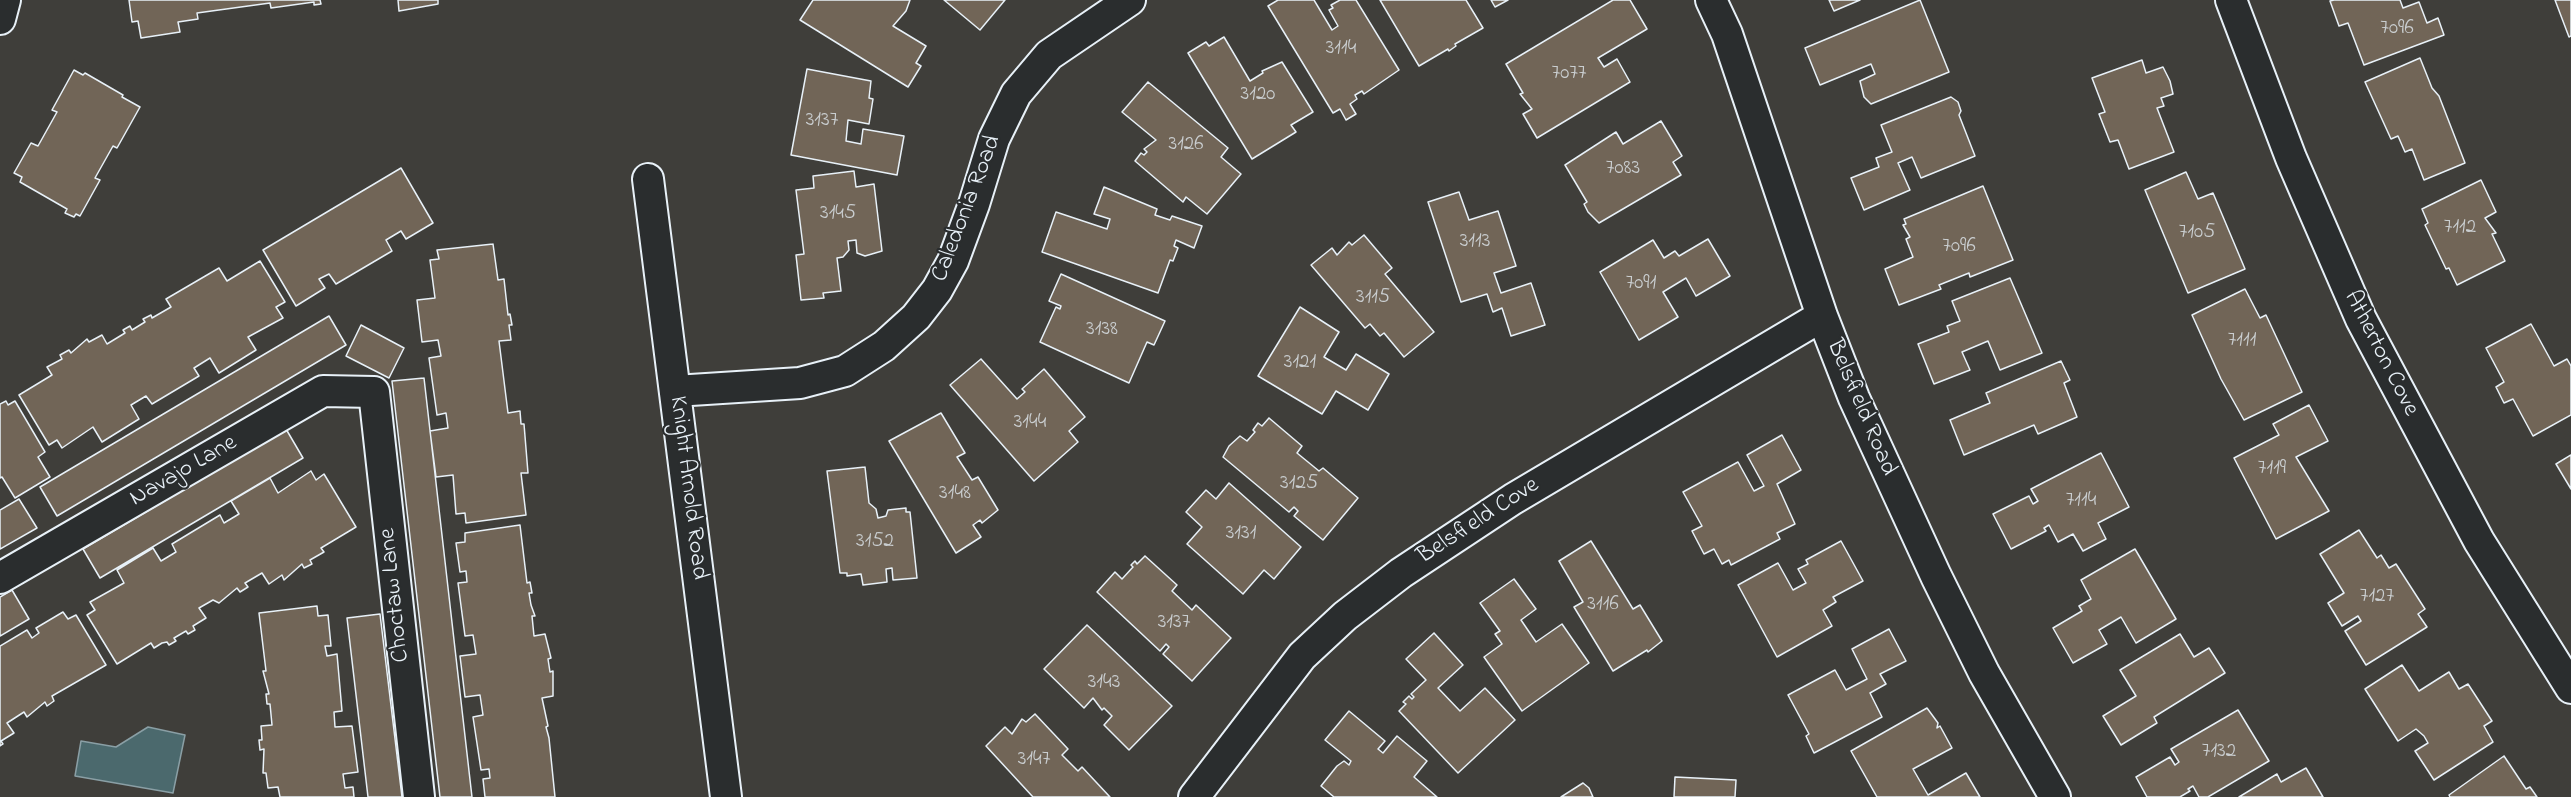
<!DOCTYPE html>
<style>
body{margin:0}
canvas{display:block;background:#3f3e3a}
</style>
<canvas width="2571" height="797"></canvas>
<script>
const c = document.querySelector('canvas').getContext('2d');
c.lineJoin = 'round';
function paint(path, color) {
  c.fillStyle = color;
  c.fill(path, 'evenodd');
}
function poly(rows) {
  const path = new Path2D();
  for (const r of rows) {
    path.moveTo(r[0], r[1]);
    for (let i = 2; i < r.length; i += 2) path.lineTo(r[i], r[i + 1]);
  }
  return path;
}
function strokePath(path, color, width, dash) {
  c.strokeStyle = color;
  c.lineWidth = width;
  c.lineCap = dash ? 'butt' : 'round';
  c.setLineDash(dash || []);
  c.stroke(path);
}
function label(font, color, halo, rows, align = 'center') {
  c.font = font + ' "Indie Flower",sans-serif';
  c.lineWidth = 4.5;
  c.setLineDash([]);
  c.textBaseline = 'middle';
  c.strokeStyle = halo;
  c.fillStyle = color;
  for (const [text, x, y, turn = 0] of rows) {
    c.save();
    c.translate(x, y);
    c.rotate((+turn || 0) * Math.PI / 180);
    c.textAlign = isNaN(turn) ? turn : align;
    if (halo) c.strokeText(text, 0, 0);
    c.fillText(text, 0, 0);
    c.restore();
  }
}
const water = poly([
 [148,727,185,735,173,793,75,776,81,741,116,747,148,727]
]);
const building = poly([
 [129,0,320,0,321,4,314,5,314,2,271,8,270,3,197,13,198,19,178,22,180,32,141,38,138,21,132,22,129,0],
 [398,0,438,0,438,4,399,11,398,0],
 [813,0,910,0,906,11,893,26,926,46,916,63,921,66,908,87,800,20,813,0],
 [944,0,1005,0,980,30,944,0],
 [1278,0,1314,0,1332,30,1338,26,1329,10,1333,8,1331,5,1340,0,1356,0,1399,70,1364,94,1362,91,1355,95,1357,99,1350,104,1356,114,1346,120,1340,109,1333,113,1268,6,1278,0],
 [1380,0,1466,0,1483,28,1455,44,1456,46,1449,51,1448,49,1419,66,1380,0],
 [1491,0,1508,0,1495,7,1491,0],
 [1613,0,1630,0,1647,29,1598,58,1604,67,1617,59,1630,82,1537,138,1523,114,1532,109,1520,94,1523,93,1506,64,1613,0],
 [1829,0,1860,0,1834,11,1829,0],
 [1920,0,1949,72,1871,104,1864,97,1860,81,1875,74,1871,64,1820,85,1805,48,1920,0],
 [2334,0,2400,0,2403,8,2419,2,2427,23,2438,18,2444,35,2364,65,2348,23,2339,26,2330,1,2334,0],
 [2555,0,2571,0,2571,36,2569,37,2555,0],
 [1224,37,1250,81,1263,73,1262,71,1282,62,1313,112,1291,125,1296,132,1252,159,1188,53,1206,42,1209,46,1224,37],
 [2420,58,2432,88,2439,96,2465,163,2424,180,2412,149,2405,152,2398,136,2391,139,2365,82,2420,58],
 [2142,60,2146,73,2163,67,2170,81,2173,94,2161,98,2164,106,2157,108,2174,152,2129,169,2118,140,2110,142,2099,114,2105,112,2092,78,2142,60],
 [807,69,871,81,869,98,873,99,869,124,848,120,846,141,861,144,863,129,904,136,897,175,791,155,807,69],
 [74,70,83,75,85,73,123,95,122,97,140,107,117,148,113,146,95,178,100,180,80,216,76,214,74,217,65,213,67,209,20,182,22,177,14,173,31,143,38,146,57,112,52,110,74,70],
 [1148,82,1228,148,1221,157,1241,174,1207,214,1186,197,1183,202,1135,161,1141,153,1144,155,1147,152,1144,149,1156,140,1122,112,1148,82],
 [1951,97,1958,102,1961,111,1959,115,1975,156,1921,178,1912,157,1898,163,1910,190,1864,210,1851,178,1879,167,1876,158,1892,152,1881,125,1951,97],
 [1661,121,1682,156,1673,162,1681,175,1599,223,1588,212,1584,204,1587,202,1565,165,1616,132,1623,144,1661,121],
 [401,168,433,223,406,239,401,231,386,240,392,251,336,284,329,274,319,279,325,288,296,306,263,250,401,168],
 [854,171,856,187,874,184,882,251,865,256,857,253,856,240,848,241,849,250,843,257,837,258,841,291,823,293,824,298,801,300,796,255,804,254,796,190,814,188,813,176,854,171],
 [2186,172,2198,199,2213,193,2245,269,2188,293,2145,190,2186,172],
 [2481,180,2496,212,2485,218,2496,233,2492,234,2505,261,2457,285,2449,268,2446,269,2425,225,2428,223,2422,209,2481,180],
 [1983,186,2013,260,1970,277,1969,273,1939,285,1941,289,1899,305,1885,269,1913,257,1906,239,1910,237,1903,225,1906,224,1904,219,1983,186],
 [1104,187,1157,209,1155,215,1170,220,1172,216,1202,226,1194,248,1176,240,1174,246,1178,248,1173,261,1170,260,1158,293,1042,252,1056,212,1107,229,1110,219,1094,214,1104,187],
 [1459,192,1469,220,1498,211,1516,266,1494,273,1501,293,1531,283,1545,325,1511,336,1502,308,1493,312,1487,294,1461,302,1428,202,1459,192],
 [1364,235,1392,268,1385,274,1434,332,1404,357,1384,333,1380,336,1370,324,1365,328,1311,265,1332,248,1337,255,1349,242,1352,245,1364,235],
 [1708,239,1730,276,1696,296,1686,278,1663,292,1678,317,1639,340,1600,272,1653,240,1664,258,1675,251,1679,256,1708,239],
 [493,244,498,280,504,279,508,315,510,314,512,325,509,325,511,340,499,341,508,413,520,411,521,424,524,424,528,473,521,473,526,515,466,523,465,513,456,514,453,475,436,477,430,431,448,428,446,413,437,415,429,358,441,356,438,340,422,342,417,300,435,298,430,260,439,259,437,250,493,244],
 [260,261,285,302,276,307,283,318,248,337,256,350,219,373,210,358,194,368,199,376,152,404,146,396,131,405,139,419,102,442,93,427,62,448,57,440,49,445,19,395,52,375,47,367,62,359,60,355,69,350,71,353,87,339,89,342,102,335,107,344,125,333,123,330,130,326,132,330,145,322,143,319,151,315,152,318,171,307,166,299,219,268,227,281,260,261],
 [1061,274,1165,321,1154,345,1147,342,1129,383,1040,342,1056,307,1060,309,1061,306,1049,301,1061,274],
 [2010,278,2042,353,2000,370,1988,341,1962,352,1970,370,1934,384,1918,344,1949,332,1947,326,1960,321,1952,301,2010,278],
 [2245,289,2260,318,2266,315,2302,392,2244,420,2221,379,2192,315,2245,289],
 [1300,307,1339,332,1324,357,1346,370,1356,354,1389,374,1368,410,1336,391,1322,414,1258,376,1300,307],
 [329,316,346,345,57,516,40,487,329,316],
 [2531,324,2554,366,2567,359,2571,366,2571,415,2533,436,2513,399,2504,403,2496,387,2504,382,2486,348,2531,324],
 [361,325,404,348,389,378,346,356,361,325],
 [981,359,1017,399,1025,392,1022,389,1044,369,1085,417,1069,431,1078,442,1034,481,950,385,981,359],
 [2061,361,2070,380,2064,383,2077,417,2038,434,2034,425,1964,455,1950,420,1990,403,1986,393,2061,361],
 [424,378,472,797,440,797,392,381,424,378],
 [6,401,8,405,15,401,45,452,38,457,50,477,15,498,2,477,0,478,0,404,6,401],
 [2309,405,2328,441,2296,457,2329,511,2276,539,2234,458,2279,435,2273,424,2309,405],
 [941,413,965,453,957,457,972,480,978,477,998,510,982,523,980,520,973,525,981,537,956,553,889,441,941,413],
 [1269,418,1302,446,1297,453,1319,471,1323,468,1358,498,1323,540,1294,516,1298,511,1294,507,1289,512,1223,457,1229,446,1240,436,1247,441,1255,432,1253,430,1258,423,1262,426,1269,418],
 [286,429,303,458,100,578,83,549,286,429],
 [1782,435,1801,470,1777,484,1795,524,1777,533,1780,539,1731,565,1729,560,1722,564,1714,549,1704,554,1692,531,1702,526,1683,492,1738,462,1754,491,1764,486,1747,455,1782,435],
 [2101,453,2129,507,2098,523,2106,539,2083,551,2073,534,2058,542,2049,525,2044,528,2046,531,2011,549,1993,514,2029,496,2033,504,2038,501,2031,489,2101,453],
 [2571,455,2571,489,2556,464,2571,455],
 [865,467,869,503,876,509,878,518,886,516,888,510,906,508,906,512,910,512,917,578,893,580,892,568,886,569,887,582,863,585,861,574,847,576,847,573,840,573,827,471,865,467],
 [311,471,316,480,324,474,356,527,321,548,324,552,310,560,312,564,304,568,302,564,284,580,282,575,269,584,262,573,245,583,248,587,240,592,237,588,219,603,213,600,199,608,206,618,193,626,195,630,188,634,186,631,174,638,176,641,169,645,167,642,162,643,154,648,151,643,117,664,87,615,95,610,90,602,124,583,117,570,153,548,161,561,176,552,172,544,220,515,224,523,239,514,231,501,270,478,278,493,311,471],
 [1229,483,1301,547,1274,579,1264,570,1243,594,1187,544,1202,527,1186,512,1206,490,1216,499,1229,483],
 [19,499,37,528,0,549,0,510,19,499],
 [520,525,527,583,530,582,532,593,529,593,531,605,535,616,532,616,534,636,545,634,551,658,548,659,550,672,553,671,553,696,542,698,548,726,546,727,549,738,555,797,485,797,483,779,490,778,489,769,481,770,473,717,483,715,480,695,465,697,460,656,476,654,473,635,465,636,458,583,467,582,466,571,460,572,456,543,465,542,465,533,520,525],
 [2359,530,2377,558,2381,555,2389,568,2396,564,2425,609,2418,614,2427,627,2366,665,2345,631,2361,621,2358,616,2342,626,2328,603,2344,593,2320,554,2359,530],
 [1591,541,1633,609,1640,605,1662,641,1648,652,1647,650,1613,671,1574,607,1583,602,1559,561,1591,541],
 [1841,541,1863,581,1833,597,1836,602,1823,610,1832,626,1777,657,1738,585,1778,563,1793,590,1806,583,1798,569,1808,564,1806,560,1841,541],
 [2135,549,2176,619,2136,643,2121,617,2099,630,2107,644,2073,663,2053,628,2082,611,2079,606,2091,599,2081,580,2135,549],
 [1145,556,1177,585,1172,591,1192,610,1196,605,1231,638,1192,681,1163,654,1169,647,1166,644,1160,651,1097,592,1115,572,1122,579,1133,567,1131,565,1135,561,1137,564,1145,556],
 [1514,579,1536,609,1521,620,1536,642,1562,624,1589,663,1522,711,1484,657,1502,644,1495,634,1500,631,1480,603,1514,579],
 [12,590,29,619,0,636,0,597,12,590],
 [317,606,318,616,328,615,331,646,325,646,327,656,337,654,342,711,334,712,335,727,352,726,358,772,343,774,345,788,353,787,354,797,280,797,278,787,268,788,266,773,263,773,264,749,260,750,259,740,262,740,261,726,272,725,270,704,267,704,266,694,269,694,263,671,266,671,259,613,317,606],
 [63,612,68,619,76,615,106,665,52,696,54,701,47,706,45,702,27,717,24,712,7,723,14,733,1,741,3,744,0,746,0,646,27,630,32,638,39,633,36,628,63,612],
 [380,614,402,797,368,797,347,618,380,614],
 [1087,625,1172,706,1129,750,1104,725,1112,716,1104,708,1102,710,1093,698,1084,708,1044,669,1087,625],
 [1889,629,1906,661,1880,674,1886,684,1870,693,1882,717,1814,753,1806,736,1809,734,1788,695,1835,670,1846,690,1867,679,1852,649,1889,629],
 [1434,633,1463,665,1438,688,1460,711,1485,688,1515,720,1458,773,1399,711,1406,704,1403,702,1409,696,1412,699,1414,697,1411,694,1426,680,1406,659,1434,633],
 [2180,634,2194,657,2209,648,2225,673,2154,717,2157,723,2121,745,2103,716,2136,696,2120,670,2180,634],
 [2402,665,2419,691,2449,672,2459,689,2468,684,2492,721,2484,726,2493,742,2434,780,2415,751,2428,743,2424,736,2416,729,2398,741,2365,689,2402,665],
 [1927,708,1938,723,1937,728,1940,726,1952,748,1913,769,1928,795,1966,773,1980,797,1877,797,1851,751,1927,708],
 [2238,710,2269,761,2208,797,2199,797,2193,786,2188,789,2190,791,2180,797,2147,797,2136,777,2170,757,2175,765,2179,762,2171,749,2238,710],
 [1349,711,1385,741,1378,749,1383,753,1397,736,1427,761,1414,777,1437,797,1334,797,1321,786,1337,766,1344,761,1349,765,1351,761,1325,740,1349,711],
 [1035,714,1068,749,1062,755,1078,771,1082,767,1110,797,1033,797,986,746,1005,727,1012,734,1022,719,1026,722,1035,714],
 [2504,756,2526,789,2530,787,2537,797,2450,797,2449,795,2504,756],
 [2306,768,2323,797,2239,797,2277,774,2281,782,2306,768],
 [1675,777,1736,780,1735,797,1674,797,1675,777],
 [1583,783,1589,788,1593,797,1561,797,1583,783]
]);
const minor = poly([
 [1711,0,1727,34,1822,316,1854,398,1936,576,1984,673,2055,797],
 [2231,0,2291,158,2361,319,2479,541,2571,688],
 [0,19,5,0],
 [648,179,726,797],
 [675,391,800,383,845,371,884,346,916,317,937,290,953,261,974,204,994,139,1016,94,1049,55,1130,0],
 [0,578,323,391,374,392,419,797],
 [1194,797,1302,656,1345,616,1401,573,1513,499,1822,316]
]);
const numberNames = [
 ["7096",2397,30],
 ["3114",1341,50],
 ["7077",1569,75],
 ["3120",1258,96],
 ["3137",822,122],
 ["3126",1186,146],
 ["7083",1623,170],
 ["3145",838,215],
 ["7112",2460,229],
 ["7105",2197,234],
 ["3113",1475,243],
 ["7096",1959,248],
 ["7091",1641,285],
 ["3115",1373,299],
 ["3138",1102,331],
 ["7111",2242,342],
 ["3121",1300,364],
 ["3144",1030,424],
 ["7119",2272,470],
 ["3125",1299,485],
 ["3148",955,495],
 ["7114",2081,502],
 ["3131",1241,535],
 ["3152",875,543],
 ["7127",2377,598],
 ["3116",1603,606],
 ["3137",1174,624],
 ["3143",1104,684],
 ["7132",2219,753],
 ["3147",1034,761]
];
const streetNames = [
 ["Caledonia Road",968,209,-69],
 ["Atherton Cove",2380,354,63],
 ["Belsfield Road",1860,408,67],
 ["Navajo Lane",184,472,-30],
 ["Knight Arnold Road",687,488,83],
 ["Belsfield Cove",1479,522,-33],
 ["Choctaw Lane",396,595,-96]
];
paint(water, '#4b696d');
strokePath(water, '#8a9fa5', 1.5);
paint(building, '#716557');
strokePath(building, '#e8f1f8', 1.5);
strokePath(minor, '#e8f1f8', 34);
strokePath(minor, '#2a2d2e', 30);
label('21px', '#caced0', null, numberNames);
label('24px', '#e8f1f8', '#2a2d2e', streetNames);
</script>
